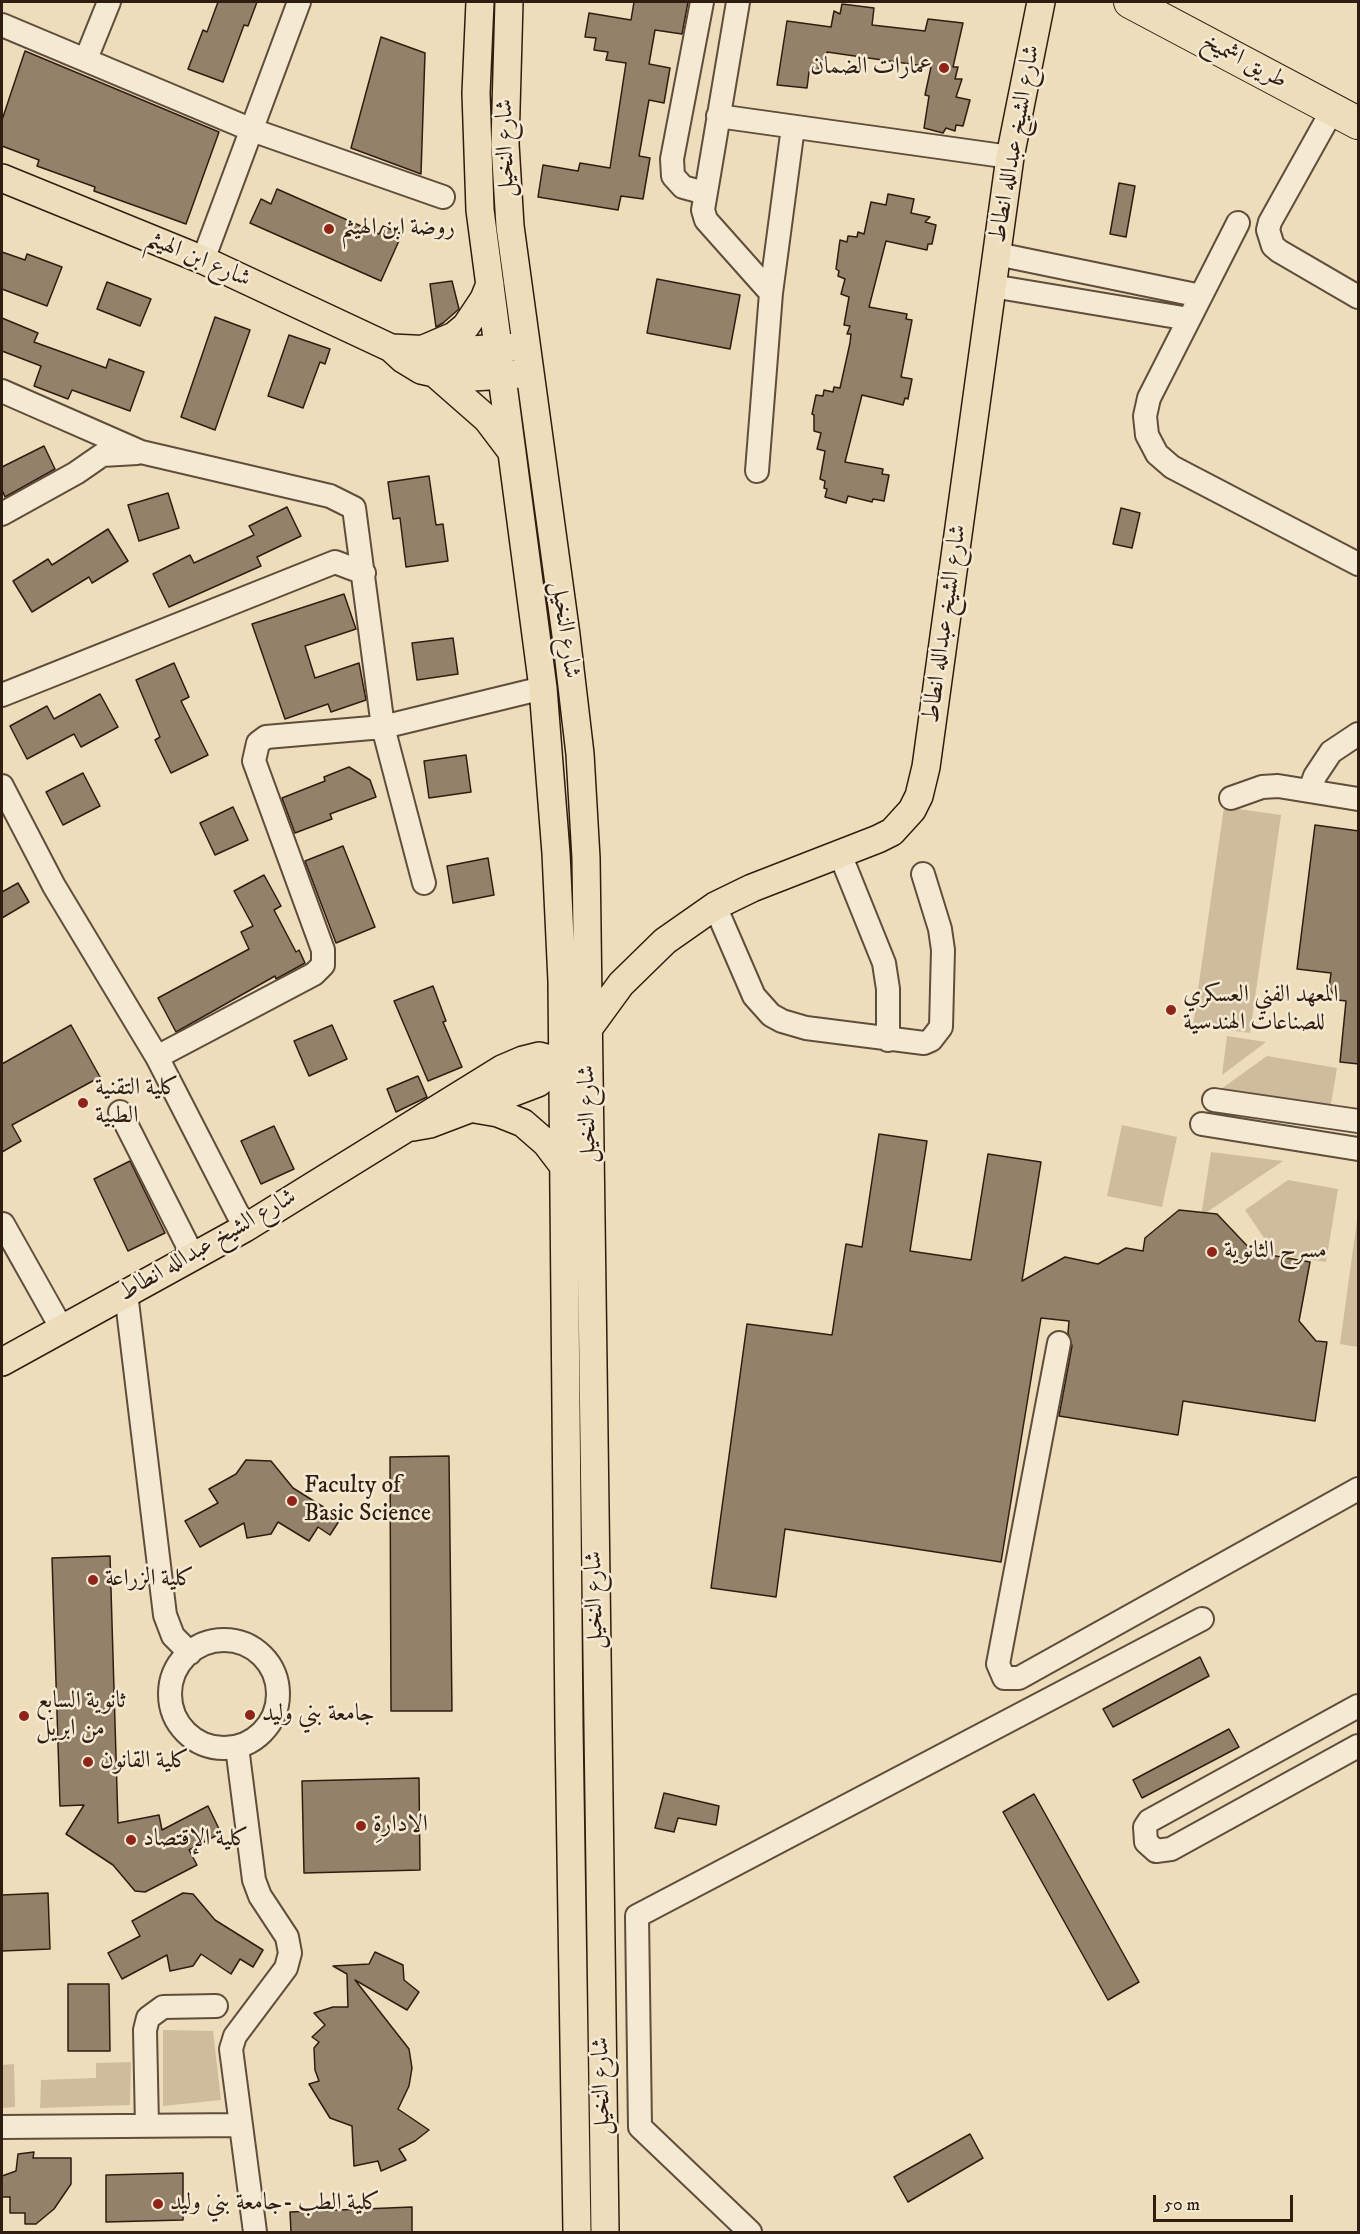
<!DOCTYPE html>
<meta charset="utf-8">
<style>
body{margin:0}
#map{position:relative;width:1360px;height:2234px;overflow:hidden;background:#eeddba;font-family:"IM FELL DW Pica",serif}
canvas{display:block}
.frame{position:absolute;inset:0;border:3px solid #301d12;pointer-events:none}
.scale{position:absolute;left:1153px;top:2195px;width:140px;height:27px;box-sizing:border-box;border:3px solid #301d12;border-top:0;padding-left:8px;font-size:18px;line-height:21px;white-space:nowrap;color:#301d12;-webkit-text-stroke:4px #f4e9d2;paint-order:stroke}
</style>
<div id="map">
<canvas width="1360" height="2234"></canvas>
<div class="frame"></div>
<div class="scale">50 m</div>
</div>
<script>
const c = document.querySelector('canvas').getContext('2d');
c.lineJoin = 'round';
function paint(path, color) {
  c.fillStyle = color;
  c.fill(path, 'evenodd');
}
function poly(rows) {
  const path = new Path2D();
  for (const r of rows) {
    if (r.length === 3) {
      path.moveTo(r[0] + r[2], r[1]);
      path.arc(r[0], r[1], r[2], 0, 2 * Math.PI);
      continue;
    }
    path.moveTo(r[0], r[1]);
    for (let i = 2; i < r.length; i += 2) path.lineTo(r[i], r[i + 1]);
  }
  return path;
}
function strokePath(path, color, width, dash) {
  c.strokeStyle = color;
  c.lineWidth = width;
  c.lineCap = dash ? 'butt' : 'round';
  c.setLineDash(dash || []);
  c.stroke(path);
}
function label(font, color, halo, rows, align = 'center') {
  c.font = font + ' "IM FELL DW Pica",Amiri,serif';
  c.lineWidth = 5;
  c.setLineDash([]);
  c.textBaseline = 'middle';
  c.strokeStyle = halo;
  c.fillStyle = color;
  for (const [text, x, y, turn = 0] of rows) {
    c.save();
    c.translate(x, y);
    c.rotate((+turn || 0) * Math.PI / 180);
    c.textAlign = isNaN(turn) ? turn : align;
    if (halo) c.strokeText(text, 0, 0);
    c.fillText(text, 0, 0);
    c.restore();
  }
}
const green = poly([
 [1224,807,1281,815,1250,1033,1193,1025],
 [1227,1036,1266,1042,1222,1075],
 [1267,1056,1337,1068,1327,1128,1218,1110,1221,1089],
 [1122,1125,1177,1137,1162,1207,1107,1196],
 [1211,1152,1283,1161,1201,1216],
 [1288,1180,1338,1189,1326,1262,1275,1254,1245,1210],
 [1358,1213,1358,1347,1340,1344],
 [163,2030,213,2031,221,2100,163,2106],
 [131,2062,130,2105,40,2108,41,2080,96,2078,96,2063],
 [14,2064,15,2107,2,2108,2,2065]
]);
const building = poly([
 [218,2,257,2,248,26,244,25,223,82,188,69,203,30,207,32,218,2],
 [634,2,688,2,682,34,655,30,649,64,670,68,664,103,649,100,639,156,650,158,643,199,621,196,618,210,538,197,543,165,578,171,580,163,610,168,626,63,606,60,608,52,594,50,596,38,585,37,589,13,631,20,634,2],
 [842,4,874,8,872,25,925,31,928,19,963,23,953,67,958,67,955,79,962,79,956,97,970,100,963,126,956,125,955,131,946,128,943,133,924,128,929,96,925,95,931,67,827,52,827,60,820,60,818,72,809,72,807,88,777,85,787,21,831,27,834,11,840,14,842,4],
 [381,37,425,53,421,174,351,148,381,37],
 [25,51,219,132,186,224,94,191,95,187,37,166,39,160,2,146,2,120,25,51],
 [1119,183,1135,186,1126,237,1110,234,1119,183],
 [277,189,379,234,383,226,402,234,381,281,250,223,261,199,271,204,277,189],
 [888,194,914,199,911,213,930,217,925,222,936,225,932,244,928,244,927,250,886,241,869,307,907,314,906,319,912,320,901,377,912,379,908,399,905,398,903,405,862,395,845,462,883,469,882,474,889,475,884,501,873,499,872,502,848,496,846,503,825,497,827,489,824,488,825,481,820,479,825,451,817,449,821,433,814,431,814,415,812,414,816,395,823,396,824,390,833,392,834,387,840,388,850,343,851,334,847,334,850,326,844,325,849,297,841,294,845,279,838,276,839,271,836,269,840,240,847,242,848,236,857,237,858,232,864,234,871,202,886,205,888,194],
 [2,252,25,260,27,254,62,267,47,306,2,289,2,252],
 [657,279,740,295,730,349,647,333,657,279],
 [452,281,459,309,443,323,436,327,430,284,452,281],
 [107,282,151,299,140,326,97,309,107,282],
 [215,317,250,330,215,430,181,417,215,317],
 [2,318,38,333,34,342,106,368,109,359,144,372,130,411,72,390,68,399,34,386,41,366,2,351,2,318],
 [289,335,330,349,325,364,320,362,303,408,268,396,289,335],
 [44,446,55,469,5,497,2,490,2,467,44,446],
 [429,476,436,525,443,524,448,561,406,567,400,518,393,519,388,482,429,476],
 [168,493,179,528,139,541,128,505,168,493],
 [287,507,301,536,257,557,261,566,169,607,153,574,190,555,194,563,254,535,249,526,287,507],
 [1121,508,1140,513,1132,548,1113,544,1121,508],
 [108,529,128,561,92,583,89,577,32,612,13,581,48,559,52,565,108,529],
 [344,594,356,629,305,646,315,678,359,663,366,700,331,712,328,704,285,719,252,624,344,594],
 [453,638,458,674,417,680,412,643,453,638],
 [174,663,189,697,181,701,208,755,171,773,155,740,160,737,136,680,174,663],
 [100,694,118,727,81,747,74,734,27,759,10,726,47,706,54,719,100,694],
 [466,755,471,792,429,798,424,761,466,755],
 [349,767,370,780,376,797,330,814,332,819,295,833,282,798,325,781,324,777,349,767],
 [83,773,100,806,63,825,46,792,83,773],
 [233,807,248,840,215,855,200,823,233,807],
 [1315,825,1359,831,1359,1064,1340,1062,1346,1001,1338,1000,1329,988,1331,973,1297,969,1315,825],
 [343,846,375,927,336,943,305,861,343,846],
 [488,858,494,895,453,903,447,866,488,858],
 [264,875,281,906,274,910,296,952,299,950,305,963,276,979,275,976,176,1032,158,998,249,949,241,932,253,926,234,891,264,875],
 [18,883,29,902,2,918,2,892,18,883],
 [433,986,446,1021,443,1022,462,1067,428,1081,394,1001,433,986],
 [71,1025,100,1077,12,1125,21,1141,2,1152,2,1064,71,1025],
 [332,1025,347,1059,309,1076,294,1041,332,1025],
 [418,1076,427,1097,396,1112,387,1089,418,1076],
 [274,1126,294,1169,261,1184,241,1141,274,1126],
 [879,1134,927,1141,910,1251,971,1260,988,1154,1041,1162,1022,1281,1065,1257,1098,1264,1126,1248,1143,1251,1145,1238,1179,1210,1217,1214,1253,1252,1310,1262,1299,1321,1316,1341,1327,1342,1315,1421,1183,1401,1178,1435,1059,1416,1072,1346,1068,1333,1069,1321,1041,1318,1001,1562,785,1529,776,1597,711,1588,747,1324,832,1335,846,1244,862,1247,879,1134],
 [130,1161,165,1233,128,1251,94,1179,130,1161],
 [449,1456,452,1711,391,1711,390,1457,449,1456],
 [246,1460,271,1461,293,1488,341,1518,330,1535,318,1527,309,1541,278,1522,271,1534,247,1538,244,1523,200,1547,185,1521,218,1503,209,1489,236,1474,246,1460],
 [110,1556,118,1823,159,1815,162,1830,208,1806,221,1833,189,1850,197,1865,145,1892,135,1891,113,1865,66,1834,84,1805,60,1806,52,1558,110,1556],
 [1200,1657,1209,1676,1113,1727,1103,1709,1200,1657],
 [1229,1729,1239,1747,1142,1798,1133,1780,1229,1729],
 [419,1778,420,1870,304,1873,302,1781,419,1778],
 [664,1793,719,1806,716,1825,678,1818,674,1832,655,1828,664,1793],
 [1034,1794,1139,1982,1108,2000,1003,1812,1034,1794],
 [48,1893,50,1949,2,1951,2,1895,48,1893],
 [183,1893,193,1894,215,1920,263,1950,253,1967,240,1959,231,1974,201,1954,193,1966,170,1971,167,1955,122,1979,108,1953,140,1936,132,1921,183,1893],
 [375,1952,403,1965,404,1980,419,1992,407,2010,355,1980,409,2049,412,2068,409,2086,398,2109,429,2130,415,2141,399,2149,406,2160,381,2171,378,2161,354,2166,352,2126,330,2118,309,2084,319,2081,315,2070,314,2048,319,2042,312,2037,325,2025,314,2013,333,2007,348,2007,347,1974,333,1966,369,1964,375,1952],
 [68,1984,109,1984,110,2051,68,2051,68,1984],
 [970,2134,983,2158,908,2202,894,2177,970,2134],
 [34,2152,33,2158,71,2158,71,2184,54,2209,36,2224,25,2224,25,2213,10,2213,10,2197,2,2197,2,2176,16,2171,18,2154,34,2152],
 [183,2173,183,2220,106,2222,106,2175,183,2173],
 [412,2207,412,2232,291,2232,290,2212,412,2207]
]);
const minor = poly([
 [702,2,672,159,673,176,683,187,705,193],
 [738,2,703,210,706,220,771,293],
 [2,25,252,130,443,197],
 [86,59,109,2],
 [1333,109,1270,222,1268,230,1273,246,1279,251,1358,297],
 [718,116,1010,157],
 [1238,223,1149,398,1145,416,1147,435,1157,454,1172,467,1358,564],
 [997,254,1201,296],
 [203,260,299,2],
 [992,286,1189,319],
 [2,391,141,452,330,496,354,508,383,727,424,883],
 [757,471,771,293,793,127],
 [2,514,76,473,102,455,137,453],
 [2,695,335,562,364,573],
 [2,786,54,886,157,1057,245,1228],
 [1310,790,1315,776,1331,752,1358,734],
 [1231,798,1262,787,1278,786,1358,799],
 [840,854,884,963,888,989,888,1040],
 [715,906,754,996,771,1015,782,1021,806,1028,924,1043,931,1040,941,1027,943,950,940,929,923,874],
 [157,1057,314,974,323,965,323,950,254,761,258,743,266,737,383,727,543,688],
 [1214,1100,1358,1121],
 [120,1112,193,1256],
 [1202,1124,1358,1149],
 [3,1224,62,1329],
 [126,1293,165,1615,173,1636,190,1653],
 [1059,1343,998,1664,1004,1678,1019,1678,1358,1489],
 [224,1694,54],
 [1358,1706,1149,1821,1145,1827,1146,1842,1156,1851,1171,1849,1358,1746],
 [237,1747,254,1880,260,1896,287,1937,290,1953,286,1968,235,2036,231,2049,255,2232],
 [147,2126,145,2030,148,2018,163,2007,216,2006],
 [2,2127,241,2125],
 [750,2232,640,2127,637,1916,1202,1619]
]);
const major = poly([
 [480,2,476,93,480,210,543,688,556,853,562,981,569,1728,577,2232],
 [509,2,505,144,510,226,566,635,580,754,586,858,605,2232],
 [2,178,203,260,391,348,403,359,421,370,457,378,520,374],
 [391,348,455,351,517,347],
 [426,348,454,336,466,326,484,299,490,284],
 [438,376,487,419,512,452],
 [469,1108,498,1113,523,1123,546,1143,562,1164],
 [413,1127,430,1124,538,1083,570,1054,621,984,665,941,715,906,752,888,878,839,892,832,912,810,919,796,926,767,1010,157,1041,2],
 [2,1362,245,1228,502,1069,523,1060,539,1056,576,1066]
]);
const highway = poly([
 [1130,2,1358,123]
]);
const markers = [
 [944,68,6,"#8f2418"],
 [329,229,6,"#8f2418"],
 [1171,1010,6,"#8f2418"],
 [83,1103,6,"#8f2418"],
 [1212,1252,6,"#8f2418"],
 [292,1501,6,"#8f2418"],
 [93,1580,6,"#8f2418"],
 [250,1715,6,"#8f2418"],
 [24,1716,6,"#8f2418"],
 [88,1762,6,"#8f2418"],
 [361,1826,6,"#8f2418"],
 [131,1840,6,"#8f2418"],
 [158,2204,6,"#8f2418"]
];
const streetNames = [
 ["طريق اشميخ",1244,62,28],
 ["شارع الشيخ عبدالله انطاط",1016,144,-80],
 ["شارع النخيل",507,148,-91],
 ["شارع ابن الهيثم",198,260,23],
 ["شارع الشيخ عبدالله انطاط",946,624,-82],
 ["شارع النخيل",564,630,82],
 ["شارع النخيل",589,1114,-91],
 ["شارع الشيخ عبدالله انطاط",208,1246,-30],
 ["شارع النخيل",596,1600,-91],
 ["شارع النخيل",603,2086,-91]
];
const poiNames = [
 ["عمارات الضمان",932,68,"right"],
 ["روضة ابن الهيثم",341,229],
 ["المعهد الفني العسكري",1183,996],
 ["للصناعات الهندسية",1183,1024],
 ["كلية التقنية",95,1089],
 ["الطبية",95,1117],
 ["مسرح الثانوية",1224,1252],
 ["Faculty of",304,1487],
 ["Basic Science",304,1515],
 ["كلية الزراعة",105,1580],
 ["ثانوية السابع",36,1702],
 ["من ابريل",36,1730],
 ["جامعة بني وليد",262,1715],
 ["كلية القانون",100,1762],
 ["ِالادارة",373,1826],
 ["كلية الإقتصاد",143,1840],
 ["كلية الطب -جامعة بني وليد",170,2204]
];
paint(green, '#cebc9d');
paint(building, '#938169');
strokePath(building, '#301d12', 1.5);
strokePath(minor, '#604d3c', 26);
strokePath(major, '#301d12', 30);
strokePath(highway, '#301d12', 34);
strokePath(minor, '#f4e9d2', 22);
strokePath(major, '#eeddba', 27);
strokePath(highway, '#eeddba', 32);
for (const [x, y, r, color] of markers) {
  const dot = new Path2D();
  dot.arc(x, y, r, 0, 2 * Math.PI);
  c.fillStyle = color;
  c.fill(dot);
  strokePath(dot, '#f4e9d2', 2);
}
label('24px', '#301d12', '#f4e9d2', streetNames);
label('24px', '#301d12', '#f4e9d2', poiNames, 'left');
</script>
